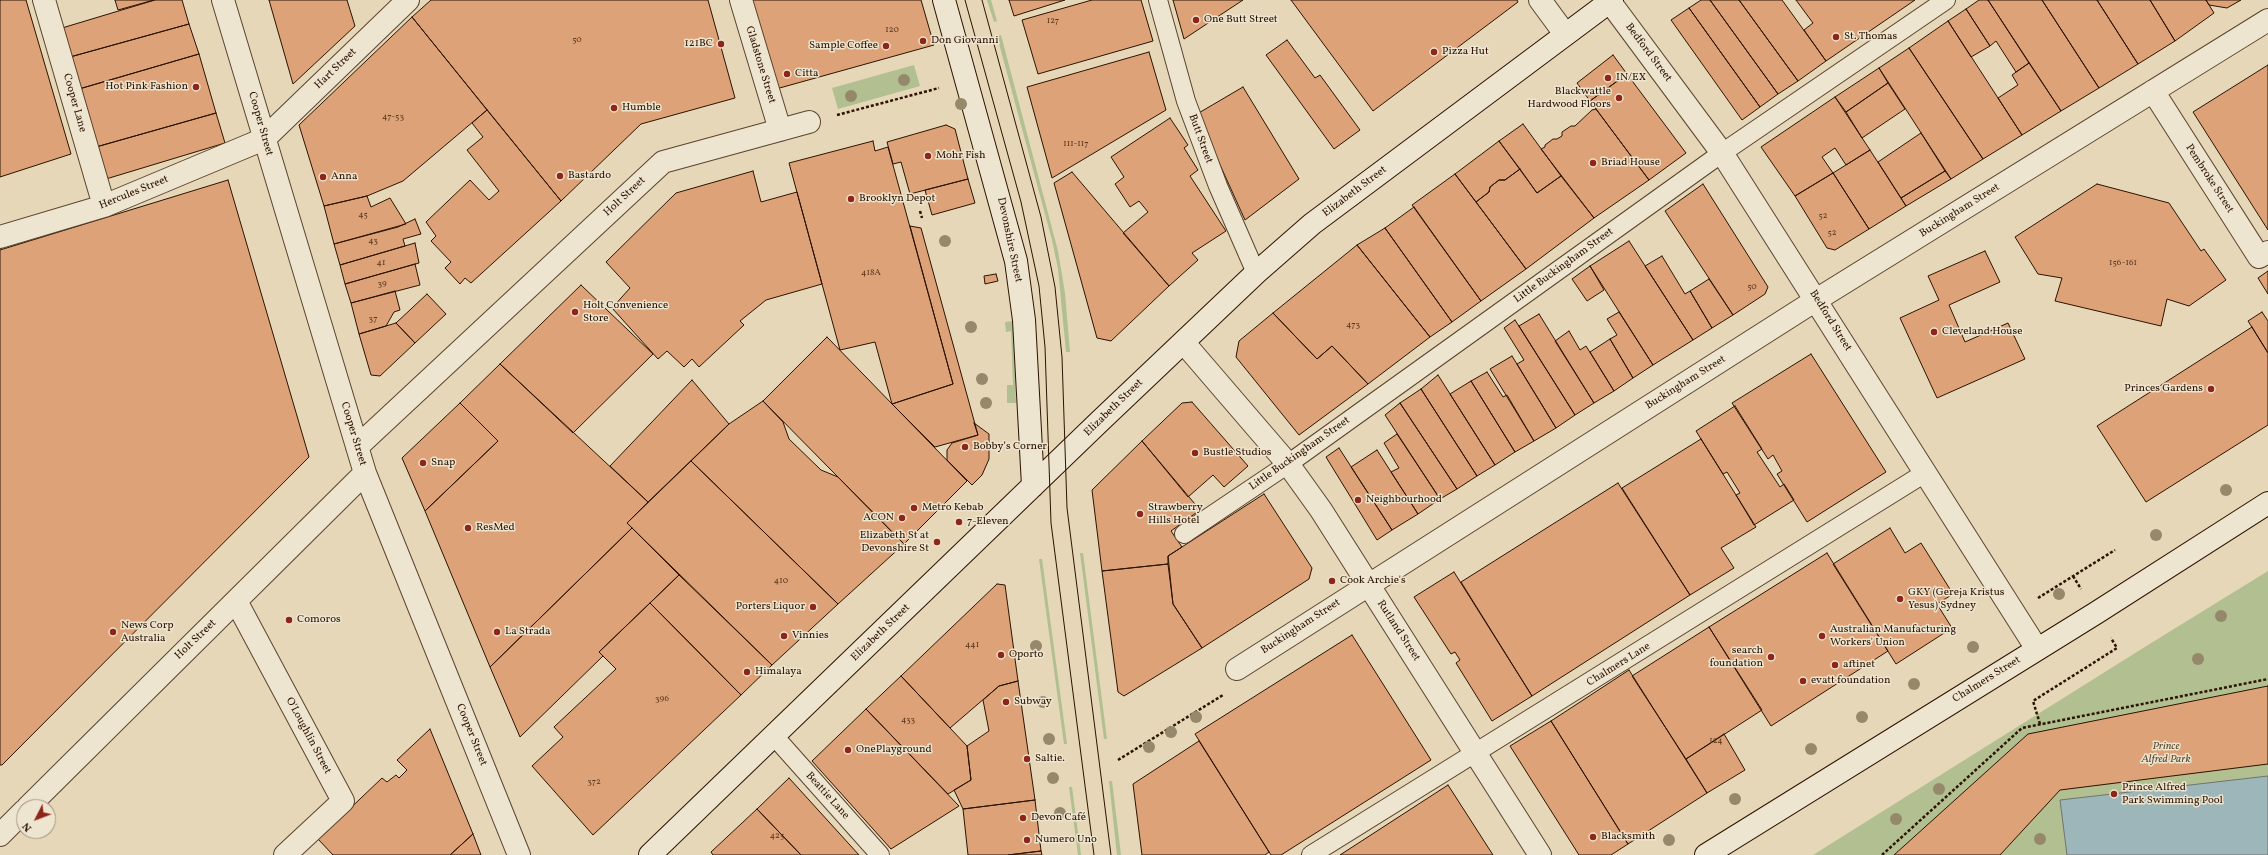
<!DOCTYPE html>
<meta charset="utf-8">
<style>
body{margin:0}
#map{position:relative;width:2268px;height:855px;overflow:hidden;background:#e5d7b7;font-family:Vollkorn,serif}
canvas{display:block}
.north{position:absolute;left:16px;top:799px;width:40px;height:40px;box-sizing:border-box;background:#eee5d0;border:1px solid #a0917d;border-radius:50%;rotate:228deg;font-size:11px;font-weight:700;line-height:16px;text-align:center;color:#2c1300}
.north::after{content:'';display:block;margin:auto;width:14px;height:18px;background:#8f2418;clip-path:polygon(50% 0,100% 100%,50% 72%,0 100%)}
</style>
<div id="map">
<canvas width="2268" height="855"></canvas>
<div class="north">N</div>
</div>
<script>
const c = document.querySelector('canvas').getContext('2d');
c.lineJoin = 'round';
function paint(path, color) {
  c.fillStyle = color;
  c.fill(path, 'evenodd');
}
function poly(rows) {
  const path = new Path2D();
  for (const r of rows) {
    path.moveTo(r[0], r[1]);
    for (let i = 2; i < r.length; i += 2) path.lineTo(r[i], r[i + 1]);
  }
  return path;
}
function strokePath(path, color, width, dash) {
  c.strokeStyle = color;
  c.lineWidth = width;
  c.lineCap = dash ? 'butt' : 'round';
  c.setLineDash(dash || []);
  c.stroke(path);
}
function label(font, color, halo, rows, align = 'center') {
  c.font = font + ' Vollkorn,serif';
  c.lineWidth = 3;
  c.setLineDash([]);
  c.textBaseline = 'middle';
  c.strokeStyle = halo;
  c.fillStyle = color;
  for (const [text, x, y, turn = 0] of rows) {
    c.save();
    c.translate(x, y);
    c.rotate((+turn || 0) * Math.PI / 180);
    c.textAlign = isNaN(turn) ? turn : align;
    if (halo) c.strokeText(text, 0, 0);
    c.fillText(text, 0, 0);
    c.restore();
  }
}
const green = poly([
 [987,0,991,0,997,21,994,22],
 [1001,35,1058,251,1065,293,1070,352,1066,352,1058,269,1052,240,997,36],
 [914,65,920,86,838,109,832,88],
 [1013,321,1016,403,1007,403,1007,385,1013,385,1011,331,1006,332,1005,322],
 [1080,553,1083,553,1107,739,1104,739],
 [1039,559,1042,559,1067,744,1064,744],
 [2268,571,2268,855,1813,855,2148,645],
 [1109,781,1112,781,1121,855,1117,855],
 [1069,787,1072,787,1081,855,1078,855]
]);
const water = poly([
 [2268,776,2268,855,2067,855,2060,800,2268,776]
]);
const building = poly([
 [0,0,26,0,71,154,0,177,0,0],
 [115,0,154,0,118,10,115,0],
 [155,0,182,0,189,24,70,57,62,28,155,0],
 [269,0,347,0,355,26,293,84,269,0],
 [431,0,708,0,735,98,641,124,561,201,412,17,431,0],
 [750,0,921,0,934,45,776,89,750,0],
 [1009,0,1065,0,1014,16,1009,0],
 [1092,0,1141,0,1153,41,1038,74,1022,20,1092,0],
 [1173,0,1243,0,1184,39,1173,0],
 [1291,0,1517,0,1518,2,1373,111,1291,0],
 [1701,0,1710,0,1778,94,1760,107,1689,8,1701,0],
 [1710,0,1739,0,1798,81,1778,94,1710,0],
 [1739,0,1782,0,1826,61,1798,81,1739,0],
 [1796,0,1915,0,1826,61,1804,30,1813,23,1796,0],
 [1979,0,1988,0,2029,63,2016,72,1996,41,1990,46,1966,9,1979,0],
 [1988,0,2042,0,2099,88,2061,111,1988,0],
 [2042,0,2097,0,2138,64,2099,88,2042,0],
 [2097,0,2150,0,2175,41,2138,64,2097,0],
 [2150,0,2206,0,2214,13,2175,41,2150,0],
 [2206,0,2241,0,2227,8,2209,5,2206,0],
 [1689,8,1760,107,1742,120,1671,20,1689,8],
 [1966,9,1990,46,1971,57,1948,21,1966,9],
 [412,17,487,110,403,181,367,196,324,206,299,125,412,17],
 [1948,21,2022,135,1983,159,1909,48,1948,21],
 [189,24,199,54,79,89,70,57,189,24],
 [1287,40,1315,78,1320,75,1360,130,1334,149,1266,55,1287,40],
 [1909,48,1983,159,1951,179,1879,68,1909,48],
 [1149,52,1166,110,1052,178,1027,87,1149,52],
 [199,54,216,113,96,147,79,89,199,54],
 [1613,55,1627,74,1590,101,1577,83,1613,55],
 [2029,63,2061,111,2022,135,1998,98,2018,85,2012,75,2029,63],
 [2268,65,2268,230,2193,112,2268,65],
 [1879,68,1888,83,1846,112,1835,97,1879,68],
 [1627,74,1686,153,1649,180,1590,101,1627,74],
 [1888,83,1905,109,1862,138,1846,112,1888,83],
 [1243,87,1299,179,1245,220,1197,114,1243,87],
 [1835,97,1870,150,1846,165,1835,148,1822,157,1833,173,1795,196,1761,147,1835,97],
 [1596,109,1649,180,1594,218,1541,149,1545,147,1545,145,1553,139,1557,139,1562,136,1562,132,1571,126,1575,126,1592,110,1596,109],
 [487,110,561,201,471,283,465,278,460,284,445,268,451,262,431,241,436,236,426,222,470,180,489,200,499,191,467,150,483,137,472,123,487,110],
 [216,113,225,143,106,179,96,147,216,113],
 [1170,118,1188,145,1184,148,1198,170,1190,176,1226,231,1192,253,1198,260,1169,286,1123,233,1148,212,1139,201,1130,207,1115,184,1124,177,1111,157,1170,118],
 [1523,124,1561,176,1537,193,1499,141,1523,124],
 [946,125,955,129,968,179,910,194,901,162,893,164,887,142,946,125],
 [1921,133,1945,171,1901,198,1878,162,1921,133],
 [873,141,875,151,888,147,953,384,892,404,875,342,840,350,789,163,873,141],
 [1499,141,1520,169,1505,180,1499,180,1490,187,1489,192,1476,202,1455,174,1499,141],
 [1870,150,1906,206,1869,229,1833,173,1870,150],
 [1520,169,1537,193,1561,176,1594,218,1526,269,1476,202,1489,192,1490,187,1499,180,1505,180,1520,169],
 [753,171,761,202,797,192,822,284,766,300,740,321,744,325,699,367,692,359,684,367,667,351,658,359,612,308,630,288,606,262,676,193,753,171],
 [1945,171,1951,179,1906,206,1901,198,1945,171],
 [1072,172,1169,286,1111,341,1097,338,1054,183,1072,172],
 [1833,173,1869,229,1835,250,1827,248,1795,196,1833,173],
 [1455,174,1526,269,1481,301,1412,205,1455,174],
 [968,179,975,203,932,215,925,190,968,179],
 [228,180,309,457,2,765,0,765,0,250,228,180],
 [1703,184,1768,287,1765,294,1733,315,1665,211,1703,184],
 [2097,184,2169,203,2201,251,2204,249,2226,280,2189,306,2167,299,2161,326,2055,301,2062,278,2038,274,2015,237,2097,184],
 [367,196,371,207,390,198,406,224,334,244,324,206,367,196],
 [1414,207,1481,301,1452,322,1385,228,1414,207],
 [415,219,421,234,403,239,405,246,340,265,334,244,398,227,415,219],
 [910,226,921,228,978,435,935,447,892,404,953,384,910,226],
 [1385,228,1452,322,1430,337,1357,245,1385,228],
 [1629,241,1693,340,1653,365,1590,266,1629,241],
 [415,243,419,263,345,284,340,265,415,243],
 [1357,245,1430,337,1368,384,1332,346,1317,359,1273,313,1357,245],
 [1985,251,2000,282,1949,305,1965,342,2008,323,2025,359,1937,398,1900,318,1939,300,1928,276,1985,251],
 [1662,256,1685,294,1690,291,1712,328,1693,340,1645,266,1662,256],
 [415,264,420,285,351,303,345,284,415,264],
 [1590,266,1604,290,1587,301,1572,279,1590,266],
 [2268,271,2268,294,2258,278,2268,271],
 [996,274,998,281,985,284,984,276,996,274],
 [1709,279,1733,315,1712,328,1690,291,1709,279],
 [581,285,653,354,573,433,500,364,581,285],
 [395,291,400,310,394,312,386,326,359,334,351,303,395,291],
 [427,294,446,314,415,343,396,323,427,294],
 [1619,312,1653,365,1633,378,1610,339,1617,335,1607,319,1619,312],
 [2262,312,2268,321,2268,353,2248,321,2262,312],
 [1273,313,1317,359,1332,346,1368,384,1299,435,1236,357,1239,341,1273,313],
 [1539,314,1594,403,1575,415,1519,326,1539,314],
 [1515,320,1575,415,1556,428,1517,364,1524,360,1504,328,1515,320],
 [396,323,415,343,380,376,371,375,359,334,396,323],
 [2252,327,2268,353,2268,425,2146,502,2097,426,2252,327],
 [1569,331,1580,350,1586,346,1614,391,1594,403,1555,341,1569,331],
 [827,337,967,481,904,544,763,401,827,337],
 [1610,339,1633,378,1614,391,1590,352,1610,339],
 [1811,354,1886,472,1807,522,1777,474,1782,471,1773,455,1768,459,1732,403,1811,354],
 [1512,356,1556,428,1534,441,1490,369,1512,356],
 [500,364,648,502,627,523,632,528,490,667,425,511,498,441,460,403,500,364],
 [1487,372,1503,397,1507,395,1534,441,1515,452,1471,381,1487,372],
 [1438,375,1495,465,1477,476,1421,389,1438,375],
 [692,380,729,424,648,502,610,466,692,380],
 [1471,381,1515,452,1495,465,1450,394,1471,381],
 [1421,389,1477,476,1457,489,1400,403,1421,389],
 [763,401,783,422,789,439,821,470,838,477,904,544,838,604,691,461,729,424,763,401],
 [1192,402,1248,466,1224,487,1213,475,1188,497,1142,441,1182,403,1192,402],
 [460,403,498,441,425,511,402,458,460,403],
 [1400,403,1457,489,1440,499,1385,415,1400,403],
 [1735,406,1762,449,1757,452,1780,487,1784,484,1794,500,1754,525,1736,495,1740,493,1727,472,1723,474,1696,431,1735,406],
 [974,423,989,434,989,459,982,475,972,485,947,460,947,450,952,443,978,435,974,423],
 [1397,434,1440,499,1418,514,1391,472,1399,468,1384,443,1397,434],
 [1701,439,1756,527,1721,548,1734,568,1690,595,1622,488,1701,439],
 [1142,441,1200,510,1171,531,1182,547,1168,556,1168,564,1102,571,1092,490,1142,441],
 [1339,448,1392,530,1377,540,1326,457,1339,448],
 [1377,450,1418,514,1392,530,1351,467,1377,450],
 [691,461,838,604,772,665,627,523,691,461],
 [1618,483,1690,595,1532,696,1461,582,1618,483],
 [1264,494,1312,568,1309,579,1202,648,1173,604,1168,556,1264,494],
 [632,528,679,575,599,652,603,656,520,737,490,667,632,528],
 [1890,528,1905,553,1921,543,1953,594,1937,604,1952,628,1896,664,1833,564,1890,528],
 [1827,553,1888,651,1771,726,1709,627,1827,553],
 [1168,564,1173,604,1202,648,1124,696,1118,692,1102,571,1168,564],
 [1454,572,1532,696,1492,721,1456,663,1460,660,1455,652,1451,654,1414,597,1454,572],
 [679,575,772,665,741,695,650,603,679,575],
 [997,584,1005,585,1018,681,999,686,950,728,901,676,997,584],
 [650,603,741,695,593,835,532,766,563,737,554,727,616,669,599,652,650,603],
 [1709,627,1762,710,1686,759,1632,676,1709,627],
 [1352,635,1431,760,1281,855,1271,855,1195,734,1352,635],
 [1629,670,1707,793,1628,844,1551,721,1629,670],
 [901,676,967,746,971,780,948,794,866,709,901,676],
 [1018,681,1035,800,963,809,954,790,971,780,967,746,989,731,983,700,999,686,1018,681],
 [2268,686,2268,764,2060,790,2000,855,1894,855,2028,734,2268,686],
 [866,709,959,806,891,849,812,761,866,709],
 [1551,721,1628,844,1611,855,1579,855,1510,746,1551,721],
 [430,729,473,834,450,855,333,855,318,839,382,778,387,782,396,775,399,778,407,770,397,760,430,729],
 [1724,734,1745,770,1707,793,1686,759,1724,734],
 [1199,741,1269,852,1265,855,1142,855,1133,784,1199,741],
 [789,778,859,855,801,855,757,809,789,778],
 [1448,785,1493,855,1340,855,1448,785],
 [1035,800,1041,851,1008,855,968,855,963,809,1035,800],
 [757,809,801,855,713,855,711,852,757,809],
 [473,834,481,855,450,855,473,834],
 [1041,851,1042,855,1008,855,1041,851]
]);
const path = poly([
 [837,115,939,88],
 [920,211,922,218],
 [2073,576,2081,589],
 [2038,598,2115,550],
 [2040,724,2033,701,2117,648,2111,638],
 [1118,760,1223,695],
 [1882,855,2022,728,2268,679]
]);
const lane = poly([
 [1158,0,1186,101,1218,186,1256,273],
 [1184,534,1288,464,1722,153,1946,0],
 [774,736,880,855],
 [1311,855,1925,473]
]);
const street = poly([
 [44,0,104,206],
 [223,0,365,473,519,855],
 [741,0,780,130],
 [1540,0,1565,34],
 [1610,2,1722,153,2037,649],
 [2153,91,2259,257,2268,252],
 [0,237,104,206,264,139,408,0],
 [1184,343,1288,464,1321,510,1540,855],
 [357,447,663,162,809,122],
 [236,601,343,801,285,855],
 [1237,669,1816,300,2268,20],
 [28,807,365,473],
 [0,835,24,811]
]);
const secondary = poly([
 [944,0,1016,261,1024,320,1033,486],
 [650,855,1099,422,1256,273,1312,224,1612,0],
 [1706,855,2096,613,2268,503]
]);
const tram = poly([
 [965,0,1021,202,1039,286,1045,347,1051,523,1094,855],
 [982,0,1041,217,1055,287,1062,357,1067,508,1111,855]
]);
const trees = [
 [904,80],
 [851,96],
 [961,104],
 [945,241],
 [971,327],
 [982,379],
 [986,403],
 [2226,490],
 [2156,535],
 [2059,594],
 [2221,616],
 [1036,646],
 [1973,647],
 [2198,659],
 [1914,684],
 [1043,702],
 [1196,717],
 [1862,717],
 [1171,732],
 [1049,739],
 [1149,747],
 [1811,749],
 [1053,778],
 [1939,789],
 [1735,799],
 [1060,813],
 [1896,819],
 [2040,839],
 [1669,840]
];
const markers = [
 [1196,20,4,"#8f2418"],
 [1836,37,4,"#8f2418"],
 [923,41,4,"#8f2418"],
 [721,44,4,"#8f2418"],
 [886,46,4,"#8f2418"],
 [1434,52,4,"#8f2418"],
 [787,74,4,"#8f2418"],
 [1608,78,4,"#8f2418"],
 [196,87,4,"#8f2418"],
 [1619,98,4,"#8f2418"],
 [614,108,4,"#8f2418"],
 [928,156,4,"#8f2418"],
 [1593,163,4,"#8f2418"],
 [560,176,4,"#8f2418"],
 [323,177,4,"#8f2418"],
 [851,199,4,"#8f2418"],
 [575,312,4,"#8f2418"],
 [1934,332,4,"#8f2418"],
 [2211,389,4,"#8f2418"],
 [965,447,4,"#8f2418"],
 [1195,453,4,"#8f2418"],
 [423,463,4,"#8f2418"],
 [1358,500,4,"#8f2418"],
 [914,508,4,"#8f2418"],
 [1140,514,4,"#8f2418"],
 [902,518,4,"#8f2418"],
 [959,522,4,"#8f2418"],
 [468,528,4,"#8f2418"],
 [937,542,4,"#8f2418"],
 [1332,581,4,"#8f2418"],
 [1900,599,4,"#8f2418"],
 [813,607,4,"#8f2418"],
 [289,620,4,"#8f2418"],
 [113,632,4,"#8f2418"],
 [497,632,4,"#8f2418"],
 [784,636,4,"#8f2418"],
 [1822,636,4,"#8f2418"],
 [1001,655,4,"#8f2418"],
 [1771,657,4,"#8f2418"],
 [1835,665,4,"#8f2418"],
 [747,672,4,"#8f2418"],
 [1803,681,4,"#8f2418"],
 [1006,702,4,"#8f2418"],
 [848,750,4,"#8f2418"],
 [1027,759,4,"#8f2418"],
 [2114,794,4,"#8f2418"],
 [1023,818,4,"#8f2418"],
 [1593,837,4,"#8f2418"],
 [1027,840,4,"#8f2418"]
];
const numberNames = [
 ["127",1053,21],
 ["120",892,30],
 ["50",577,40],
 ["47-53",393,117],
 ["111-117",1076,144],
 ["45",363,215],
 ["52",1823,216],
 ["52",1832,233],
 ["43",373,241],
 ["41",381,263],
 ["156-161",2123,263],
 ["418A",871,273],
 ["39",382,284],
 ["50",1752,287],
 ["37",373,319],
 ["473",1353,325],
 ["410",781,581],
 ["441",972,645],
 ["396",662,699],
 ["433",908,720],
 ["124",1716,741],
 ["372",594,782],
 ["425",777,836]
];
const poiNames = [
 ["One Butt Street",1204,20],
 ["St. Thomas",1844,37],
 ["Don Giovanni",931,41],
 ["121BC",713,44,"right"],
 ["Sample Coffee",878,46,"right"],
 ["Pizza Hut",1442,52],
 ["Citta",795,74],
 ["IN/EX",1616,78],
 ["Hot Pink Fashion",188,87,"right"],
 ["Blackwattle",1611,92,"right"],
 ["Hardwood Floors",1611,105,"right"],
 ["Humble",622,108],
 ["Mohr Fish",936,156],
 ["Briad House",1601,163],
 ["Bastardo",568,176],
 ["Anna",331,177],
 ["Brooklyn Depot",859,199],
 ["Holt Convenience",583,306],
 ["Store",583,319],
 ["Cleveland House",1942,332],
 ["Princes Gardens",2203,389,"right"],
 ["Bobby’s Corner",973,447],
 ["Bustle Studios",1203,453],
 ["Snap",431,463],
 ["Neighbourhood",1366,500],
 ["Metro Kebab",922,508],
 ["Strawberry",1148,508],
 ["Hills Hotel",1148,521],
 ["ACON",894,518,"right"],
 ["7-Eleven",967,522],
 ["ResMed",476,528],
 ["Elizabeth St at",929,536,"right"],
 ["Devonshire St",929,549,"right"],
 ["Cook Archie's",1340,581],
 ["GKY (Gereja Kristus",1908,593],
 ["Yesus) Sydney",1908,606],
 ["Porters Liquor",805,607,"right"],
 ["Comoros",297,620],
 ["News Corp",121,626],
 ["Australia",121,639],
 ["Australian Manufacturing",1830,630],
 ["Workers' Union",1830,643],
 ["La Strada",505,632],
 ["Vinnies",792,636],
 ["search",1763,651,"right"],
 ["foundation",1763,664,"right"],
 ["Oporto",1009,655],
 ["aftinet",1843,665],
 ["Himalaya",755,672],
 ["evatt foundation",1811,681],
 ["Subway",1014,702],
 ["OnePlayground",856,750],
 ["Saltie.",1035,759],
 ["Prince Alfred",2122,788],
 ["Park Swimming Pool",2122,801],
 ["Devon Café",1031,818],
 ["Blacksmith",1601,837],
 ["Numero Uno",1035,840]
];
const streetNames = [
 ["Bedford Street",1648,53,53],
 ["Gladstone Street",760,65,73],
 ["Hart Street",336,69,-44],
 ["Cooper Lane",74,103,74],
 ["Cooper Street",260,124,74],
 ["Butt Street",1200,139,70],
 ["Pembroke Street",2209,179,57],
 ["Elizabeth Street",1355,192,-37],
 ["Hercules Street",134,193,-22],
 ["Holt Street",625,197,-43],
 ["Buckingham Street",1960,211,-32],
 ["Devonshire Street",1009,240,78],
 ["Little Buckingham Street",1564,266,-36],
 ["Bedford Street",1830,321,58],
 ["Buckingham Street",1686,383,-32],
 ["Elizabeth Street",1114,408,-44],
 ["Cooper Street",353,434,73],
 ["Little Buckingham Street",1300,454,-35],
 ["Buckingham Street",1301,627,-33],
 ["Rutland Street",1398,631,57],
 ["Elizabeth Street",881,633,-44],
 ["Holt Street",196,640,-44],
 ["Chalmers Lane",1619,665,-32],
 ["Chalmers Street",1987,680,-32],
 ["Cooper Street",471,735,68],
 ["O'Loughlin Street",308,736,62],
 ["Beattie Lane",827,796,48]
];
const parkNames = [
 ["Prince",2166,747],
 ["Alfred Park",2166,760]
];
paint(green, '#b1bf91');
paint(water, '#9cb6ba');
strokePath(water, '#6f7570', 1);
paint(building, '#dda278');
strokePath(building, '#2c1300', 1);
strokePath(lane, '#5a442e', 20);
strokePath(street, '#5a442e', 24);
strokePath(secondary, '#2c1300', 24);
strokePath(path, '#2c1300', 2.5, [3, 2]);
strokePath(lane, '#eee5d0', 18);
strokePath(street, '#eee5d0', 22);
strokePath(secondary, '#eee5d0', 22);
strokePath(tram, '#2c1300', 1);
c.fillStyle = '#95886b';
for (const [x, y] of trees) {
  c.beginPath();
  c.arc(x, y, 6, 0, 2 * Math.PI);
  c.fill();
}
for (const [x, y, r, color] of markers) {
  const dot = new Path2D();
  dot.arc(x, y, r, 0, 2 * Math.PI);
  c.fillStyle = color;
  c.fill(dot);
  strokePath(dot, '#eee5d0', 1.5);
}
label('9px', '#58371e', null, numberNames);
label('11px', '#2c1300', '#eee5d0', poiNames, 'left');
label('11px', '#2c1300', '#eee5d0', streetNames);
label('italic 11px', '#54472c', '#eee5d0', parkNames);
</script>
